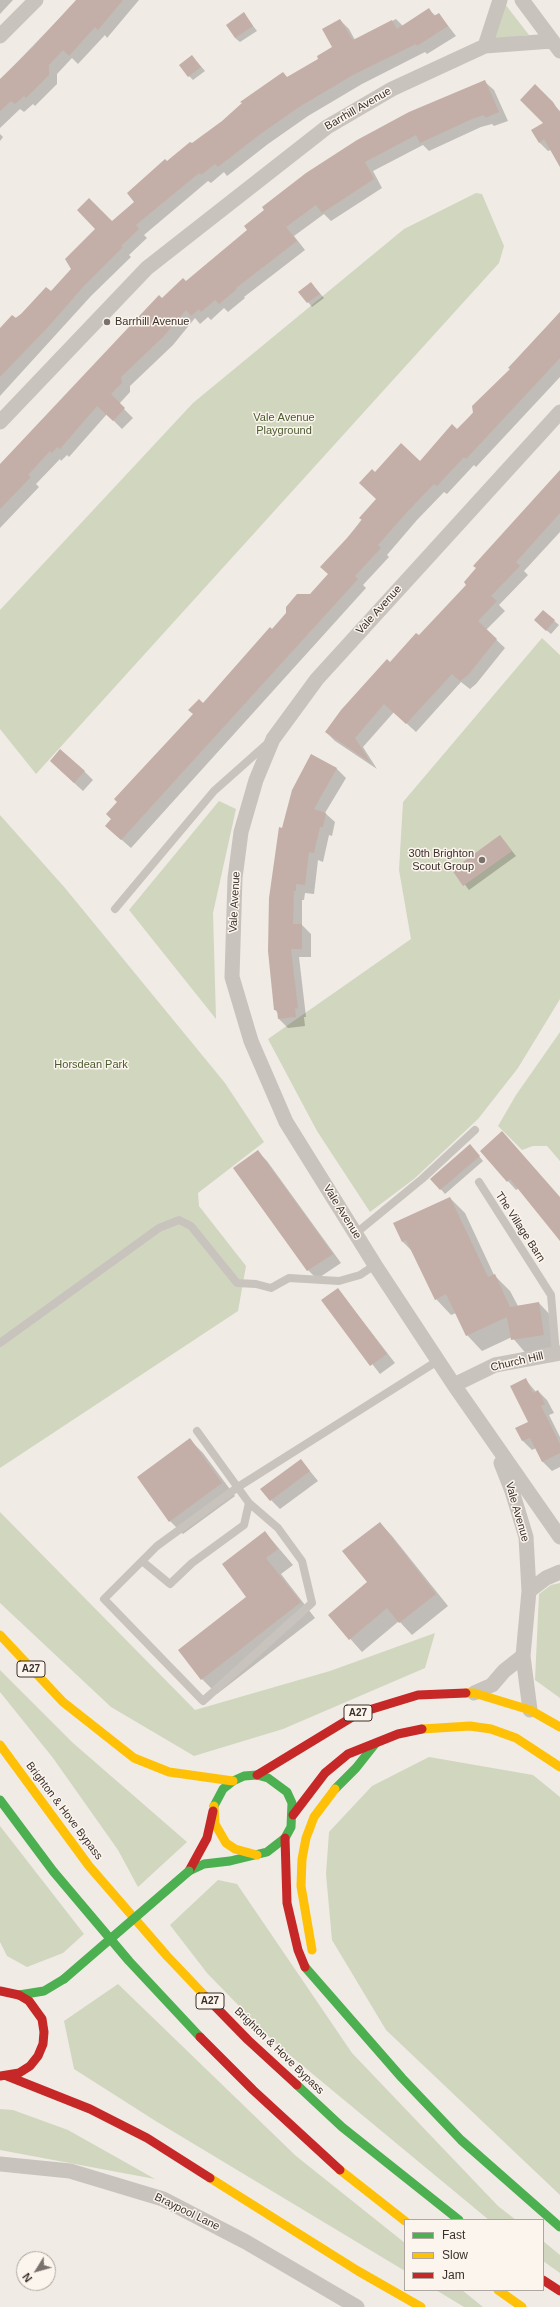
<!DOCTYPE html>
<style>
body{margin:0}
#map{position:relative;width:560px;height:2307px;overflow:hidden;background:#f0ebe5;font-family:Helvetica,sans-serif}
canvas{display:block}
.legend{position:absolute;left:404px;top:2219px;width:140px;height:72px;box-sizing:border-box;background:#fbf5ee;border:1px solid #aea6a0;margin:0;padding:5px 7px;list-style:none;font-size:12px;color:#3b302b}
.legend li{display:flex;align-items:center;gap:8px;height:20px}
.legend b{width:20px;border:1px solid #aea6a0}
.north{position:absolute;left:16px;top:2251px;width:40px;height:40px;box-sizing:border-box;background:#fbf5ee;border:1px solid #aea6a0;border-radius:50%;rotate:233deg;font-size:11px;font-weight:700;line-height:16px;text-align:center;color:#3b302b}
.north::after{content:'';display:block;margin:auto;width:14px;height:18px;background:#7a716c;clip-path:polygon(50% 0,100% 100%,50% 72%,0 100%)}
</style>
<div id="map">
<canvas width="560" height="2307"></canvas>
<ul class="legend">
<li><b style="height:5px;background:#4caf50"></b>Fast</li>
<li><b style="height:5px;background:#ffc107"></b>Slow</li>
<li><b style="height:5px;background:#c62828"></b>Jam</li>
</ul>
<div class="north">N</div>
</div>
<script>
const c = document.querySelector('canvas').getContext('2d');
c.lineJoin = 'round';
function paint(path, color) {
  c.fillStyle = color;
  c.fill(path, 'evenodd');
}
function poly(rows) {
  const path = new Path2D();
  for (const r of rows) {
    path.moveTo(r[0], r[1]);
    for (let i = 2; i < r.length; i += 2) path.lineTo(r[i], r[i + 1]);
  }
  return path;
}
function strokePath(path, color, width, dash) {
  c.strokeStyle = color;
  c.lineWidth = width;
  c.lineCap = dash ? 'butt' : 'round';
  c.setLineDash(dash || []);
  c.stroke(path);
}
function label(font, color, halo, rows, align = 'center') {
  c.font = font + ' Helvetica,sans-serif';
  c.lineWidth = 3;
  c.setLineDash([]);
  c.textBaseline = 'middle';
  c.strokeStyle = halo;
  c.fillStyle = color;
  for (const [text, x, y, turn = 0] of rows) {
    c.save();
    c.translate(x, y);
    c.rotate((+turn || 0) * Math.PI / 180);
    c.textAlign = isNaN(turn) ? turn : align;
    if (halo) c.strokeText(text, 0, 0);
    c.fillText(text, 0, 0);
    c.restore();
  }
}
const green = poly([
 [505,4,529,35,491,40],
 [476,193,482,194,504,246,499,263,36,774,0,729,0,610,193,403,404,229],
 [542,638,560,655,560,999,518,1068,478,1119,414,1179,370,1212,317,1131,268,1039,411,939,399,870,403,802],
 [219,801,236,809,213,913,216,1019,129,910],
 [0,815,65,888,225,1083,264,1142,198,1193,199,1206,246,1266,238,1311,0,1468],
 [560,1032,560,1161,547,1146,533,1146,522,1150,498,1126,516,1095],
 [0,1512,195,1710,330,1671,435,1633,425,1668,283,1729,194,1756,111,1707,0,1603],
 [560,1583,560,1698,535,1680,539,1594,551,1585],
 [0,1670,73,1743,187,1842,138,1887,118,1850,53,1758,0,1692],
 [429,1757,533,1775,560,1797,560,2195,386,2030,332,1940,326,1874,329,1832,372,1786],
 [0,1826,84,1934,63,1953,27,1967,7,1956,0,1942],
 [218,1880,237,1884,352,2053,498,2206,516,2220,489,2220,274,2042,207,1973,170,1925],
 [118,1984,296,2156,405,2243,405,2271,154,2120,74,2069,64,2021],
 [0,2109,13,2110,68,2130,155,2179,0,2150],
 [543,2241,560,2255,560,2273,543,2261],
 [436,2290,462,2290,483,2307,464,2307]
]);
const shadow = poly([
 [0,0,13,0,0,14],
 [77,0,139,0,107,38,105,35,78,64,72,58,57,74,57,84,35,106,33,104,24,112,20,109,0,128,0,80],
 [429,10,436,16,439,14,456,36,427,54,425,52,362,84,308,116,268,144,227,176,224,172,211,183,208,181,144,235,147,238,129,255,131,257,91,296,0,396,0,329,51,293,112,223,135,202,167,162,288,78,320,59,333,47,340,20,349,29,355,40,396,19,403,26],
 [244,14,257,31,240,42,235,38],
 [192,56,205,71,193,80,189,76],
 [485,82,494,90,508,121,494,126,492,124,481,127,429,151,423,145,373,171,382,188,331,221,324,214,294,236,305,250,244,297,245,298,228,312,224,308,211,320,208,317,200,324,195,318,173,345,130,386,130,392,119,404,133,418,122,429,107,414,69,457,67,455,61,461,60,459,36,484,39,487,0,528,0,467,162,299,186,282,248,230],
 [535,86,560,111,560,167,551,150,548,151,539,142,545,123],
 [0,134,3,137,0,141],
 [311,283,324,298,312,307,300,292],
 [560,312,560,377,476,467,474,465,447,494,444,492,417,520,387,555,389,557,363,585,366,588,131,848,115,834,203,704,272,630,311,595,329,575,347,539,377,499,375,474,420,462,457,431],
 [560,471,560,532,524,571,528,575,499,605,505,611,486,630,505,648,476,684,470,689,461,682,416,732,394,712,363,747,377,769,335,741,326,732,390,663,419,637,468,585],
 [543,611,559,625,551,634,539,624],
 [311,756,337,769,346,778,325,813,335,822,332,836,329,835,323,862,318,860,314,894,305,893,304,900,302,900,302,925,311,934,311,957,299,957,306,1017,304,1017,305,1026,288,1028,279,1019,278,1013,275,1010,283,829],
 [60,770,84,771,93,780,83,791],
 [500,836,516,856,469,890,454,870],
 [474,1150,483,1161,445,1194,432,1179],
 [481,1151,560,1200,560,1240,519,1188,516,1190],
 [258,1152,267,1161,341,1263,317,1279,308,1270],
 [450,1198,465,1213,494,1275,510,1291,518,1306,539,1303,554,1319,560,1350,528,1356,512,1337,482,1351,467,1335,456,1313,451,1315,436,1299,414,1253,402,1241],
 [338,1289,395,1363,380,1374,323,1301],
 [525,1379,536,1392,538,1391,547,1400,554,1413,549,1415,560,1437,560,1467,552,1471,543,1462,536,1448,532,1450,523,1441,517,1428,529,1422],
 [190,1440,203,1453,235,1496,183,1534,170,1521],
 [301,1460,318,1481,280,1509,271,1500],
 [380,1523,392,1536,448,1606,412,1635,399,1621,362,1652,329,1615,368,1583],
 [265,1532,293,1565,281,1574,315,1618,217,1694,202,1679,248,1597]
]);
const building = poly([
 [76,0,123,0,98,30,95,27,69,56,63,50,49,65,49,75,26,98,24,96,15,104,11,101,0,111,0,79,32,48],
 [429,8,434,16,439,13,448,26,417,46,416,44,353,75,299,107,259,135,218,167,215,164,201,175,199,173,148,215,136,225,139,229,121,246,123,247,82,288,49,326,0,377,0,328,12,315,16,318,21,314,46,287,51,291,71,269,65,259,95,229,77,210,89,198,112,221,134,202,127,193,165,159,167,161,190,142,192,143,222,121,242,103,240,102,283,72,287,77,318,59,317,56,332,47,322,29,340,19,353,40,392,20,397,29],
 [244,12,253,26,235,38,226,25],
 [192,55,201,67,188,77,179,65],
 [485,80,499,112,485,118,484,115,472,119,420,143,416,135,365,162,374,179,322,213,316,205,286,227,297,241,236,288,237,289,219,304,215,300,201,312,199,309,191,316,186,310,164,336,121,377,122,383,111,394,125,408,113,421,97,406,60,449,57,447,52,453,50,451,28,475,31,477,0,509,0,464,159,295,162,298,183,278,186,281,247,230,244,226,264,210,262,207,306,173,357,140,409,112],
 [535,84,553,102,560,113,560,167,544,139,539,143,531,130,543,123,520,100],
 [311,282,320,294,307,303,298,292],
 [560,312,560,358,466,459,464,457,437,486,434,484,408,511,378,545,381,548,355,576,358,579,121,840,105,826,111,819,106,814,117,802,114,799,193,714,188,710,199,699,203,703,270,627,272,629,286,613,286,607,297,594,310,594,328,574,320,567,347,538,362,520,359,518,376,499,359,483,372,469,375,472,401,443,420,461,452,424,457,429,473,413,472,406,510,369,508,368],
 [560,470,560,513,516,562,520,566,491,596,497,601,478,621,497,639,468,675,460,681,452,674,406,724,384,704,355,738,371,763,325,732,341,710,387,659,390,662,416,633,419,635,466,585,464,582,476,568,473,566],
 [543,610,555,620,546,631,534,620],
 [60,749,85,771,74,783,50,761],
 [311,754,337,768,314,809,326,813,323,827,320,827,314,853,309,852,305,885,296,884,296,891,294,891,293,924,302,924,302,949,291,949,298,1008,295,1009,296,1017,278,1019,277,1010,274,1010,268,951,269,898,279,827,282,828,292,790],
 [500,835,512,851,463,886,452,870],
 [502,1131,560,1197,560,1241,510,1179,507,1182,480,1151],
 [470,1144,480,1156,440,1190,430,1179],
 [258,1150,333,1254,307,1271,233,1168],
 [450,1197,488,1277,495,1274,510,1307,539,1302,544,1335,511,1340,507,1317,466,1336,446,1294,435,1300,406,1240,402,1242,393,1223],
 [338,1288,387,1354,370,1366,321,1300],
 [526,1378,533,1393,538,1390,545,1404,541,1406,560,1444,560,1453,542,1462,530,1438,522,1441,515,1428,528,1422,510,1386],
 [190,1438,222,1483,169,1522,137,1477],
 [301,1459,310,1471,270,1501,260,1489],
 [380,1522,436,1594,399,1623,387,1608,349,1640,328,1615,367,1582,342,1551],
 [265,1531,278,1549,266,1558,301,1602,201,1680,178,1650,246,1597,222,1564]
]);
const lane = poly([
 [115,909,214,791,268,743],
 [479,1182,551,1295,556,1354],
 [355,1234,422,1179,475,1130],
 [0,1343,159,1228,179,1220,191,1226,237,1283,256,1284,271,1288,289,1278,339,1281,360,1275,375,1265],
 [249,1503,278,1528,302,1561,312,1603,203,1701,104,1599,157,1546,238,1487,439,1360],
 [142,1561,170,1584,192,1563,244,1525,249,1503,197,1431]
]);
const street = poly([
 [522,0,560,51],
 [0,36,36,0],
 [485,46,500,0],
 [560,412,317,679,273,739,256,780,241,832,235,878,232,977,251,1041,286,1122,375,1265,454,1385,560,1537],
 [0,422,147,268,327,127,392,89,485,46,552,41],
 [454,1385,495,1365,560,1353],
 [501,1463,512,1491,526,1537,529,1591,523,1656,530,1710],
 [529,1591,546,1578,560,1572],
 [474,1693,492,1685,504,1671,523,1656],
 [0,2164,70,2171,163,2199,246,2242,357,2307]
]);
const fast = poly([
 [335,1789,356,1768,375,1744],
 [0,1800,53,1871,129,1961,200,2037],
 [189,1871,204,1864,230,1861,267,1852,285,1838,291,1827,292,1803,287,1792,268,1778,257,1775,244,1776,233,1781,223,1789,214,1806],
 [305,1967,402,2078,461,2140,560,2227],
 [19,1995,44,1991,64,1979],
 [297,2085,342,2127,459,2220]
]);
const slow = poly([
 [0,1635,63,1702,134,1758,169,1772,233,1781],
 [466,1693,474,1693,530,1710,560,1727],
 [422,1729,470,1726,491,1729,516,1738,560,1767],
 [0,1745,89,1866,167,1956,206,1997],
 [214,1806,215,1824,226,1843,235,1849,257,1855],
 [312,1950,301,1886,302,1859,306,1838,314,1817,335,1789],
 [340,2170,405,2221],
 [210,2178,358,2271,421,2307],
 [498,2290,522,2307]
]);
const jam = poly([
 [257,1775,359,1713,418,1695,466,1693],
 [293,1815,325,1773,348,1754,398,1734,422,1729],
 [285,1838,287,1903,298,1950,305,1967],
 [189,1871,207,1838,213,1811],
 [0,1991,19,1995,29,2001,42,2019,44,2032,43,2044,38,2056,30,2066,19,2073,0,2076],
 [206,1997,248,2040,297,2085],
 [200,2037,253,2090,340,2170],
 [7,2076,90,2109,147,2138,210,2178],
 [543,2280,560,2291]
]);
const fastBridge = poly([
 [64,1979,189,1871]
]);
const markers = [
 [107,322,4,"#7a716c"],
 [482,860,4,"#7a716c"]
];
const shields = [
 [31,1669,28],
 [358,1713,28],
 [210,2001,28]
];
const shieldNames = [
 ["A27",31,1669],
 ["A27",358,1713],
 ["A27",210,2001]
];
const streetNames = [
 ["Barrhill Avenue",358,109,-30],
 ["Vale Avenue",379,610,-48],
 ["Vale Avenue",235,902,-87],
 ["Vale Avenue",342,1212,58],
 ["The Village Barn",520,1227,57],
 ["Church Hill",517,1362,-13],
 ["Vale Avenue",517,1512,74],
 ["Brighton & Hove Bypass",64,1811,53],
 ["Brighton & Hove Bypass",279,2051,44],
 ["Braypool Lane",187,2212,26]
];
const poiNames = [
 ["Barrhill Avenue",115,322],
 ["30th Brighton",474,854,"right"],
 ["Scout Group",474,867,"right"]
];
const parkNames = [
 ["Vale Avenue",284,418],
 ["Playground",284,431],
 ["Horsdean Park",91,1065]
];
paint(green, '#d1d6bf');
paint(shadow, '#0003');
paint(building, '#c3afa7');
strokePath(lane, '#c9c3be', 8);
strokePath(street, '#c9c3be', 15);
strokePath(fast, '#4caf50', 9);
strokePath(slow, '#ffc107', 9);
strokePath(jam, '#c62828', 9);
strokePath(fastBridge, '#4caf50', 9);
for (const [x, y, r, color] of markers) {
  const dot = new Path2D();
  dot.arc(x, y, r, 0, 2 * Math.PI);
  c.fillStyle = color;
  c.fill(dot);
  strokePath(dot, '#fbf5ee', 1.5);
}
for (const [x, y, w] of shields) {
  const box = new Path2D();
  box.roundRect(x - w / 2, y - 8, w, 16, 3);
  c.fillStyle = '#fbf5ee';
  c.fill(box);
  strokePath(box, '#3b302b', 1);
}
label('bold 10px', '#3b302b', null, shieldNames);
label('11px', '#3b302b', '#fbf5ee', streetNames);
label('11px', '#3b302b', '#fbf5ee', poiNames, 'left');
label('11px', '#4a5a2e', '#fbf5ee', parkNames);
</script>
